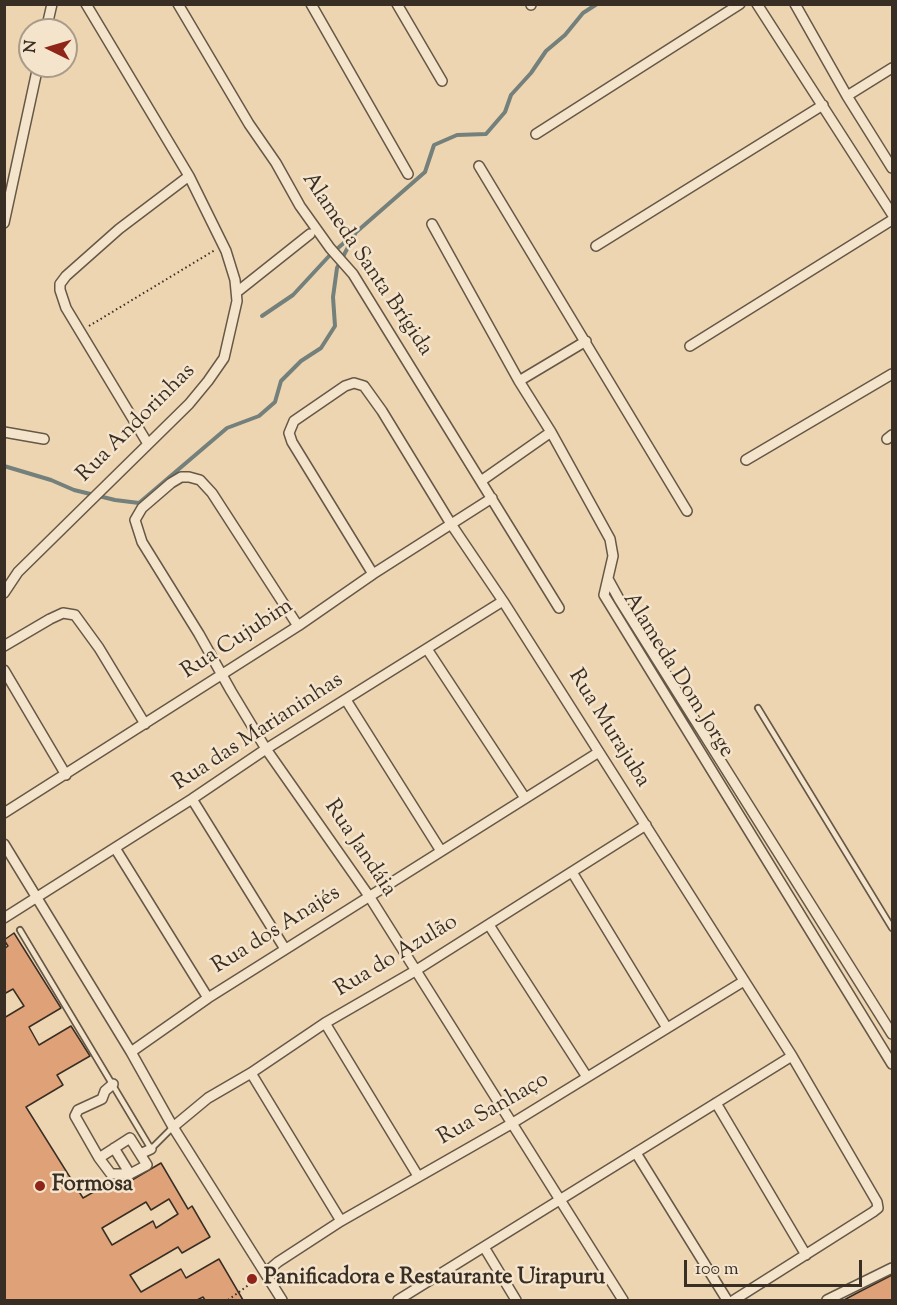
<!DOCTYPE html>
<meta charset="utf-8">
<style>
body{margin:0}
#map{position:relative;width:897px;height:1305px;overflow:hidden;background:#eed5b1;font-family:"Sorts Mill Goudy",serif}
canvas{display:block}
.frame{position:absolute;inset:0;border:6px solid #392e24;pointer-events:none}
.north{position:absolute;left:18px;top:18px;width:60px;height:60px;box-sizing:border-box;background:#f4e4cc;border:2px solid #a99b89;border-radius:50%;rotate:275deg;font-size:16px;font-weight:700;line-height:24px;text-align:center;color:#392e24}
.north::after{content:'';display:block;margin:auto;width:21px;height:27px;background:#8f2418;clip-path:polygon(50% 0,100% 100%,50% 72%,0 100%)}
.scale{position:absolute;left:684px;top:1260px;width:178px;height:27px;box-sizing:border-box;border:3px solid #392e24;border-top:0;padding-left:8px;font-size:18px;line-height:21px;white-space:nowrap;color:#392e24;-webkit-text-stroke:4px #f4e4cc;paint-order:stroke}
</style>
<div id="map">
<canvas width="897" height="1305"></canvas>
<div class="frame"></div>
<div class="north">N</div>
<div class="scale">100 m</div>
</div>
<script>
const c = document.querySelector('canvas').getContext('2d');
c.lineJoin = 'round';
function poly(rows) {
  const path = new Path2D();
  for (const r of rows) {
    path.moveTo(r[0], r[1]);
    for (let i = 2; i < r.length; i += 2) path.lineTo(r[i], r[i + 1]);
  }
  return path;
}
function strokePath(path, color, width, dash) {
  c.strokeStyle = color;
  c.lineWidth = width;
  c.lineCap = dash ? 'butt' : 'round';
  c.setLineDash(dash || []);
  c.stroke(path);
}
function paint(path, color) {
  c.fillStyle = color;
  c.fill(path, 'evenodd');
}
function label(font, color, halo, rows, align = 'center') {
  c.font = font + ' "Sorts Mill Goudy",serif';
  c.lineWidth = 5;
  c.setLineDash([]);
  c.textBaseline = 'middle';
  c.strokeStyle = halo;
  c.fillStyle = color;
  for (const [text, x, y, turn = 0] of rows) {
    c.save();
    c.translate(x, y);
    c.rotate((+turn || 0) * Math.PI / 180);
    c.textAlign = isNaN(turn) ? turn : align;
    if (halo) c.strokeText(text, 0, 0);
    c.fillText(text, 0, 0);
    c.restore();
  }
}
const stream = poly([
 [262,316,293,295,330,255,425,172,434,145,457,135,486,134,505,112,511,95,531,73,546,51,565,35,583,13,597,4],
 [4,466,51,480,74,490,115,500,139,503,227,428,259,416,275,402,281,381,301,361,321,348,335,326,333,297,337,268,356,232]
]);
const building = poly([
 [14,933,61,1008,29,1027,39,1045,71,1026,90,1056,57,1075,63,1085,26,1107,83,1198,113,1181,126,1181,127,1183,161,1163,188,1209,192,1206,210,1237,182,1253,178,1247,130,1275,141,1292,181,1269,186,1278,219,1259,243,1300,205,1300,203,1297,197,1300,4,1300,4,1018,24,1006,13,989,4,994,4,949,8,946,4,940,14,933],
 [169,1199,178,1214,156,1228,153,1221,112,1245,102,1228,146,1202,151,1210,169,1199],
 [892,1275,892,1300,844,1300,857,1293,892,1275]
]);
const path = poly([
 [89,326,215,250],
 [228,1300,257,1279]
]);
const service = poly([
 [758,708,892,928],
 [20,930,151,1149,173,1127]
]);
const minor = poly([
 [178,4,249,124,276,163,300,206,330,248,353,274,559,608],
 [311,4,408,174],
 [397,4,442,81],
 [531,4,531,5],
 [757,4,892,214],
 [795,4,847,96,892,168],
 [46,30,52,4],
 [847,96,892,68],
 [536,134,740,4],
 [479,166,687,511],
 [4,223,38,66],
 [432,224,519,381,551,432,610,539,613,556,604,595,892,1064],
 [596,246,823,105],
 [237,292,310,234],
 [690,346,892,220],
 [519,381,586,341],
 [4,432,44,439],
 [887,439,892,435],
 [148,444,66,308,60,290,60,284,66,276,119,229,189,176],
 [746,460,892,374],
 [481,481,551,432],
 [373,574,292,442,289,433,294,421,345,386,354,383,364,386,382,411,451,524,503,601,792,1056,877,1202,878,1208,873,1212,734,1300],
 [608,579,619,599,892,1034],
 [4,593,18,572,189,404,208,381,224,358,237,301,235,280,226,251,189,176,86,4],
 [298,626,212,493,200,480,189,477,181,477,171,483,142,508,135,520,142,542,199,634,231,691,266,749,369,896,623,1300],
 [4,646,50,619,63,613,75,615,99,648,145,724],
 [427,649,525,798],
 [4,670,66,775],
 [346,700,441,851],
 [192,799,285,949],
 [4,813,298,626,373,574,492,498],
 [4,844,131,1052,173,1127,282,1300],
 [115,848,208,998],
 [572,872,667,1028],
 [4,918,192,799,266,749,503,601],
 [489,925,587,1077],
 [325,1023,418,1176],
 [131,1052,208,998,599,752],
 [251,1073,341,1221],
 [113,1084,105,1091,102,1099,78,1110,75,1116,99,1158,130,1138,147,1165,130,1174,114,1148],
 [716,1103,806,1255],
 [173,1127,208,1098,251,1073,325,1023,415,971,646,825],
 [636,1153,727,1300],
 [140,1154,151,1149],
 [99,1158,111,1174,130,1174],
 [484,1247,516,1300],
 [265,1273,278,1262,341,1221,511,1124,744,981],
 [398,1300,792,1056],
 [827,1300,892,1268]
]);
const markers = [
 [40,1186,6,"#8f2418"],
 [252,1279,6,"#8f2418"]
];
const streetNames = [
 ["Alameda Santa Brígida",366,265,56],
 ["Rua Andorinhas",137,424,-45],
 ["Rua Cujubim",238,640,-33],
 ["Alameda Dom Jorge",677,676,58],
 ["Rua Murajuba",608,729,58],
 ["Rua das Marianinhas",259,733,-33],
 ["Rua Jandáia",359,849,56],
 ["Rua dos Anajés",277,931,-32],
 ["Rua do Azulão",397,957,-31],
 ["Rua Sanhaço",494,1110,-30]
];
const poiNames = [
 ["Formosa",52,1186],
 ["Panificadora e Restaurante Uirapuru",264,1279]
];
strokePath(stream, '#74807b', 4);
paint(building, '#dea178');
strokePath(building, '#392e24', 1.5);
strokePath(service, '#665847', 8);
strokePath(minor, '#665847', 12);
strokePath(path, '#392e24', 2, [1.5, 3]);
strokePath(service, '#f4e4cc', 4.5);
strokePath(minor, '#f4e4cc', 9);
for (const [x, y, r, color] of markers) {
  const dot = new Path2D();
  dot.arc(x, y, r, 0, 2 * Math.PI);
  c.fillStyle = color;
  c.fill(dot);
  strokePath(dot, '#f4e4cc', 2);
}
label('22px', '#392e24', '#f4e4cc', streetNames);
label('bold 22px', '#392e24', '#f4e4cc', poiNames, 'left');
</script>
